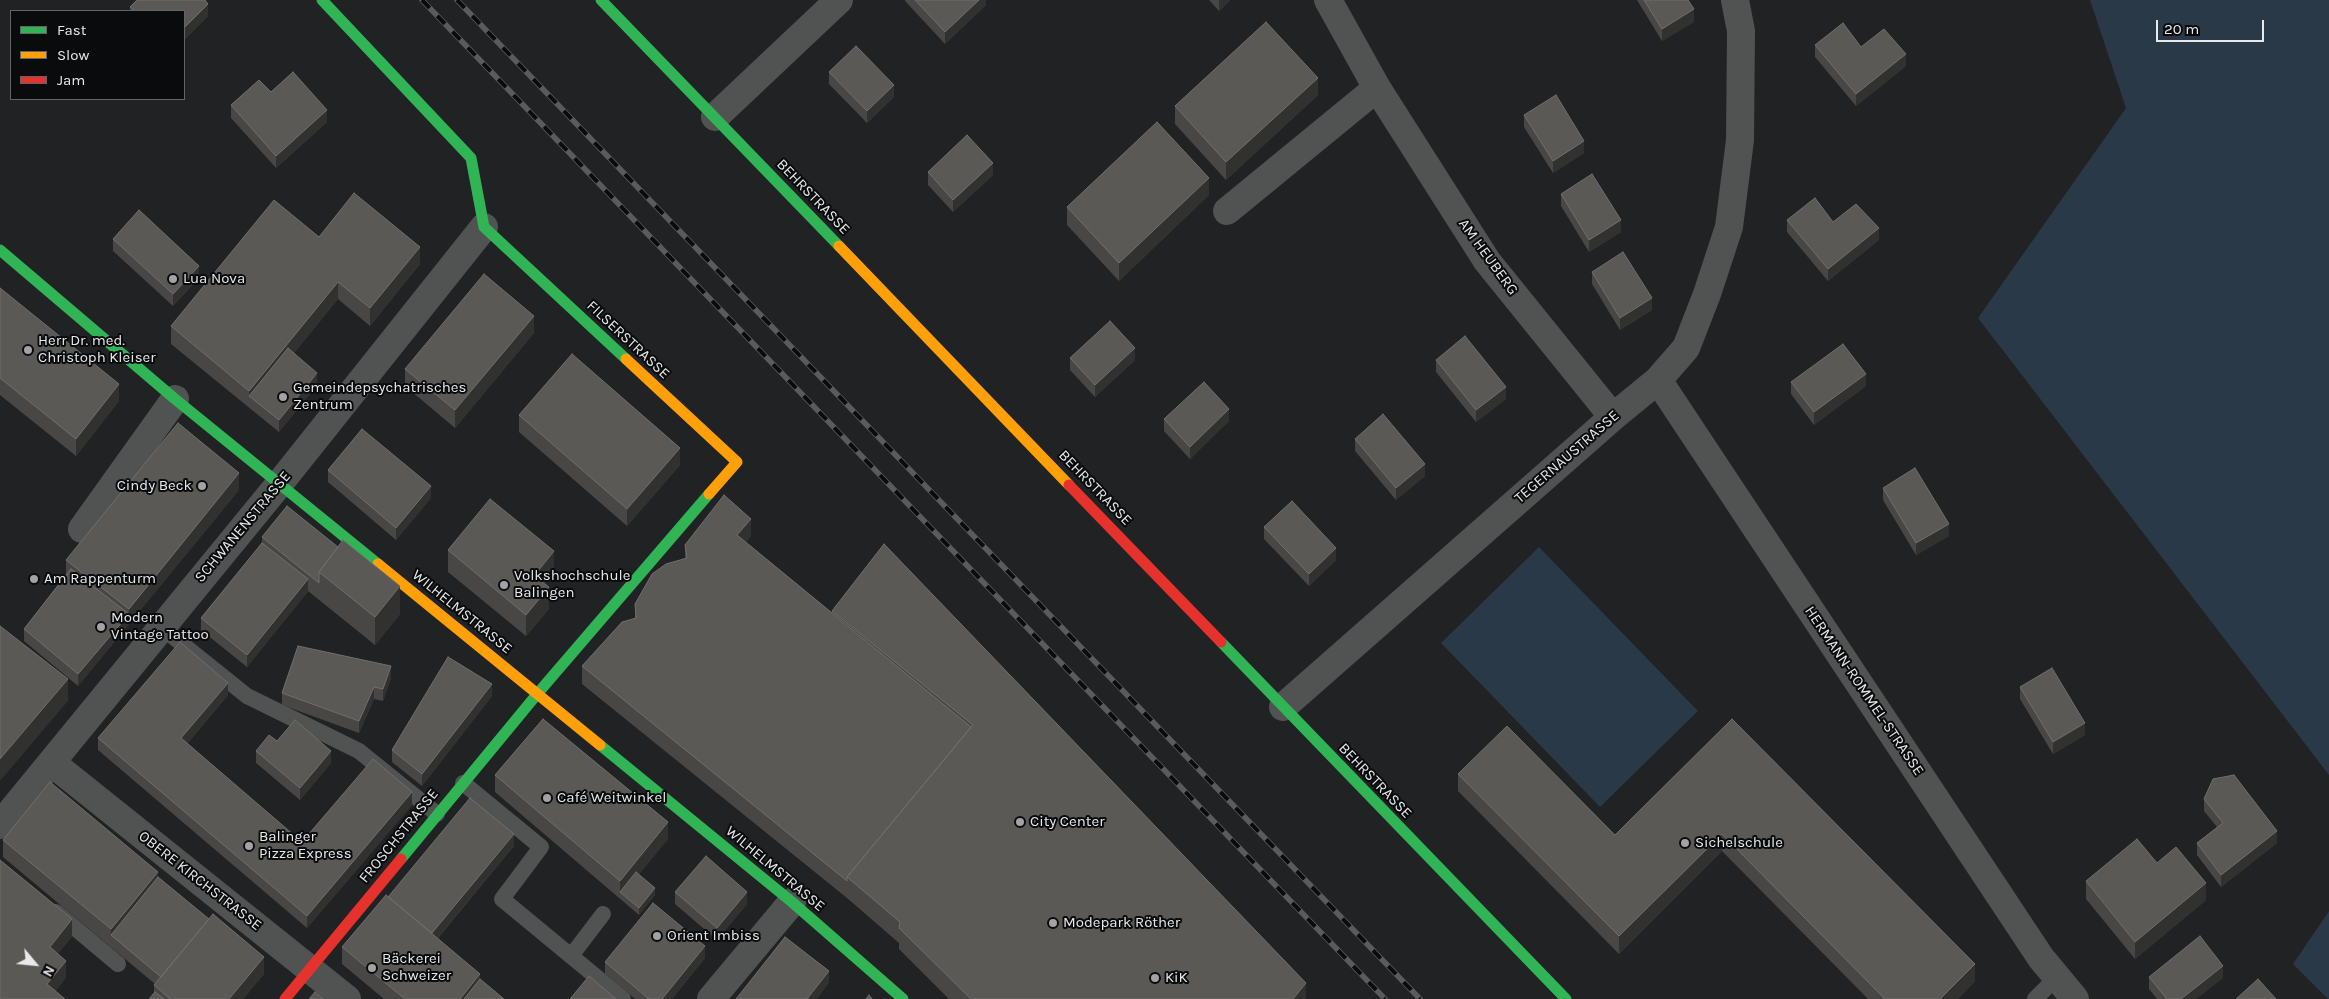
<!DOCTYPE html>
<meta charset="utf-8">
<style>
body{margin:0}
#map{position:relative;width:2329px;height:999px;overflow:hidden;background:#202223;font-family:Karla,sans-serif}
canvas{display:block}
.legend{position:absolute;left:10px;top:10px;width:175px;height:90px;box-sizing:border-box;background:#0a0b0c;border:1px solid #626465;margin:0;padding:6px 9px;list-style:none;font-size:15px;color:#e7e9eb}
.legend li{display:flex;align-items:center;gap:10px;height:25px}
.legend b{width:25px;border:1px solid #626465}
.north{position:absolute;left:10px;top:939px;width:50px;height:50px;-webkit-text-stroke:4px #0a0b0c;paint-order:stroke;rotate:118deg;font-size:14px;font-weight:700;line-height:20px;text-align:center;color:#e7e9eb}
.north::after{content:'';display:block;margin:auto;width:18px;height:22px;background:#e7e9eb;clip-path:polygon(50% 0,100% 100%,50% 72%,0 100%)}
.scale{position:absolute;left:2156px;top:20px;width:108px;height:22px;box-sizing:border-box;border:2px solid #e7e9eb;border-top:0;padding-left:6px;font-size:15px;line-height:18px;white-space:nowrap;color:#e7e9eb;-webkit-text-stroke:4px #0a0b0c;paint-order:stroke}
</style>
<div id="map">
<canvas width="2329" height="999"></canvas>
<ul class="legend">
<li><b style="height:6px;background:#30b455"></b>Fast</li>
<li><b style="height:6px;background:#ff9f0a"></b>Slow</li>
<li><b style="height:6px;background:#e5322d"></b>Jam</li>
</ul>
<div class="north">N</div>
<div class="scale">20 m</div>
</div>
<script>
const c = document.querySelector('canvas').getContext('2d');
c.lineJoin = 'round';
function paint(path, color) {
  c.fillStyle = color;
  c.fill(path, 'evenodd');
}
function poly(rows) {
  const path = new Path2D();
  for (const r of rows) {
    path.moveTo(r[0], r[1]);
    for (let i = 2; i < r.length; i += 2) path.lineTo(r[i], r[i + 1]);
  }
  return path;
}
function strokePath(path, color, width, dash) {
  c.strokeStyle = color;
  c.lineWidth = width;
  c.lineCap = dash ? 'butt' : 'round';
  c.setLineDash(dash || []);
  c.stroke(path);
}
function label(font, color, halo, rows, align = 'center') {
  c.font = font + ' Karla,sans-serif';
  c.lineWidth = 4;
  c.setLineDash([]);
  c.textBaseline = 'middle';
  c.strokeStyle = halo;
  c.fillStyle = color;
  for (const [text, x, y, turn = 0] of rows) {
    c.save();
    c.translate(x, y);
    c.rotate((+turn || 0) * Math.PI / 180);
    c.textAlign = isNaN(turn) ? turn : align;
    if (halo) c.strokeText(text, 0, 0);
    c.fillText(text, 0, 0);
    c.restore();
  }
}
const green = poly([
 [2090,0,2329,0,2329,775,1978,318,2126,108],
 [1539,547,1698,711,1600,807,1441,643],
 [2329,911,2329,999,2328,999,2293,964]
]);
const lane = poly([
 [161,627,247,696,359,751,437,814],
 [463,783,541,847,502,899,623,999],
 [56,912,118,964],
 [571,956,603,914],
 [2035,999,2056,978]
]);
const street = poly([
 [1328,0,1377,88,1487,261,1613,417],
 [715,117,839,0],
 [1227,211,1377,88],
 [1658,380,2041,958,2075,999],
 [82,529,175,399],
 [1283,707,1613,417,1658,380,1686,348,1707,294,1729,227,1740,140,1741,31,1735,0],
 [52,763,347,999],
 [0,825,280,483,484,227],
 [711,999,792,902]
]);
const fast = poly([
 [322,0,471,158,484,227,626,359],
 [601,0,839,246],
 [0,250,175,399,378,564],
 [1221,642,1566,999],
 [600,745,792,902,903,999],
 [401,859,538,693,709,494]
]);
const slow = poly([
 [839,246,1069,485],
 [626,359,737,462,709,494],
 [378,564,600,745]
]);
const jam = poly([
 [1069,485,1221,642],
 [285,999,401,859]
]);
const rail = poly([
 [422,0,1385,999],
 [457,0,1420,999]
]);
const wall = poly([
 [137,0,205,0,208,4,208,16,184,40,184,11,130,11,130,7],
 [905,0,986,0,986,5,945,44,905,1],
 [1209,0,1230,0,1219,11],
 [1637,0,1688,0,1694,22,1662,41],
 [1815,45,1861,47,1906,66,1856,106,1815,57],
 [829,72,894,97,867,123,829,84],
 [271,92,327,122,276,168,231,118,231,105],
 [1318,95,1226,180,1175,124,1175,106],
 [1524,115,1584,153,1553,173,1524,127],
 [928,172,993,175,953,212,928,185],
 [1561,194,1621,232,1589,252,1561,206],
 [1209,195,1119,281,1067,225,1067,207],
 [1787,220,1833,222,1879,240,1828,281,1787,232],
 [319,237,420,264,370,326,338,299,294,353,317,385,279,432,171,344,171,326],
 [113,239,199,278,173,306,113,251],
 [1592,272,1652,310,1620,330,1592,284],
 [0,288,119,401,76,456,0,395],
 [534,333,455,428,405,386,405,369],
 [1070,358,1135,360,1095,397,1070,370],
 [1436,360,1506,399,1476,422,1436,372],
 [1791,382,1866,386,1814,425,1791,394],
 [519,415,680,465,627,526,519,432],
 [1164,419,1229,421,1190,459,1164,431],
 [1355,439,1425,476,1396,500,1355,451],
 [328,470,431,498,396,540,328,482],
 [1883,488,1949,536,1916,555,1883,500],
 [239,490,78,686,24,641,24,629,66,574,66,560],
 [1264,527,1336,560,1309,586,1264,539],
 [751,536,746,542,832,613,832,611,884,544,1306,999,949,999,899,949,899,943,847,898,582,684,582,666,635,619,635,604,685,559,685,545],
 [262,537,400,614,375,645,308,591,247,667,201,630,201,618,262,543],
 [448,550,554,573,545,584,549,609,526,636,448,572],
 [391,678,383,701,374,699,359,733,282,705,282,693],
 [2020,687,2085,735,2053,754,2020,699],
 [228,695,187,744,302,842,412,805,307,928,98,750,98,738],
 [492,696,422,786,392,762,392,750],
 [1732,719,1975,981,1958,999,1868,999,1722,851,1619,954,1458,791,1458,774,1615,835],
 [277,741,331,763,300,800,256,763,256,751],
 [495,775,668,839,639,874,655,895,639,915,495,792],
 [2204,799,2277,843,2221,887,2197,855,2197,843,2217,827,2204,811],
 [3,840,158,877,264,974,243,999,149,999,154,993,154,985,155,984,3,857],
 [514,846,438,938,480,979,504,999,384,999,342,964,342,947,388,897],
 [2157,863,2206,900,2135,959,2086,899,2086,881],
 [675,892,747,904,717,940,675,904],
 [705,958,672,999,635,999,605,974,605,962],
 [2149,977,2223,978,2196,999,2157,999,2149,989]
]);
const shadedWall = poly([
 [979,0,986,0,986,5,945,44,945,32],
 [1219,0,1230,0,1219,11],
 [208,4,208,16,184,40,184,28],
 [1694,9,1694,22,1662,41,1662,29],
 [1906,54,1906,66,1856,106,1856,94],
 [1318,78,1318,95,1226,180,1226,162],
 [894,85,894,97,867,123,867,111],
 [327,110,327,122,276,168,276,156],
 [1584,141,1584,153,1553,173,1553,161],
 [993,163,993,175,953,212,953,200],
 [1209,178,1209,195,1119,281,1119,263],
 [1621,220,1621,232,1589,252,1589,240],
 [1879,228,1879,240,1828,281,1828,269],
 [420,247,420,264,370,326,370,308],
 [199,266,199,278,173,306,173,294],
 [338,282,338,299,255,401,249,396,249,391],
 [1652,298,1652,310,1620,330,1620,318],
 [534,316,534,333,455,428,455,410],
 [1135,348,1135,360,1095,397,1095,385],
 [317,373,317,385,279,432,279,420],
 [1866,374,1866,386,1814,425,1814,412],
 [119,384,119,401,76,456,76,439],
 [1506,387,1506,399,1476,422,1476,410],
 [1229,409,1229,421,1190,459,1190,447],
 [680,448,680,465,627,526,627,509],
 [1425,464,1425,476,1396,500,1396,488],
 [239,473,239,490,78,686,78,674,129,614,129,609],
 [431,486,431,498,396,540,396,528],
 [751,519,751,536,737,552,737,535],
 [1949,524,1949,536,1916,555,1916,543],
 [1336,548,1336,560,1309,586,1309,574],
 [554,551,554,573,534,597,534,576],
 [308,579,308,592,247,667,247,655],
 [400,586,400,614,375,645,375,617],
 [549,587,549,609,526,636,526,615],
 [391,666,391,678,383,701,383,689],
 [68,679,68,701,0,781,0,759],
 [228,683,228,695,181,751,181,738],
 [492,684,492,696,422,786,422,774],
 [374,687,374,699,359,733,359,721],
 [2085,723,2085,735,2053,754,2053,742],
 [331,751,331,763,300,800,300,788],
 [412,792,412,805,307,928,307,916],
 [668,822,668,839,623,894,620,892,620,881],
 [2277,831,2277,843,2221,887,2221,875],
 [514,834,514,846,429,948,429,936],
 [1722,834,1722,851,1619,954,1619,936],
 [158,872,158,889,111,935,111,929],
 [2206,883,2206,900,2135,959,2135,942],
 [655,888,655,895,639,915,639,908],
 [747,892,747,904,717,940,717,928],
 [72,919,72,937,50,964,50,947],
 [705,946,705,958,672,999,662,999],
 [264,957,264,974,243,999,229,999],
 [66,961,66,978,50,999,47,984],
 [1975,964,1975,981,1958,999,1940,999],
 [2223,966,2223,978,2196,999,2181,999],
 [829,971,829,983,817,999,807,999],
 [480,974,480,991,474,999,460,999],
 [1306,983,1306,999,1293,999]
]);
const building = poly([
 [137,0,205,0,208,4,184,28,184,11,135,11,130,7,137,0],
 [915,0,979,0,945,32,915,0],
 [1644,0,1688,0,1694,9,1662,29,1644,0],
 [1266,22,1318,78,1226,162,1175,106,1266,22],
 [1843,23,1861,47,1884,29,1906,54,1856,94,1815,45,1843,23],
 [856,46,894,85,867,111,829,72,856,46],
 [293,72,327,110,276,156,231,105,259,80,271,92,293,72],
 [1556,95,1584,141,1553,161,1524,115,1556,95],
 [1157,122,1209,178,1119,263,1067,207,1157,122],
 [967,135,993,163,953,200,928,172,967,135],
 [1592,174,1621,220,1589,240,1561,194,1592,174],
 [354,193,420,247,370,308,338,282,249,391,171,326,274,200,319,237,354,193],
 [1815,198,1833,222,1856,204,1879,228,1828,269,1787,220,1815,198],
 [139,210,199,266,173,294,113,239,139,210],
 [1623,252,1652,298,1620,318,1592,272,1623,252],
 [484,274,534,316,455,410,405,369,484,274],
 [0,288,119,384,76,439,0,378,0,288],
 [1110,321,1135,348,1095,385,1070,358,1110,321],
 [1465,336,1506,387,1476,410,1436,360,1465,336],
 [1843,344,1866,374,1814,412,1791,382,1843,344],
 [288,348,317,373,279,420,249,396,288,348],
 [572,354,680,448,627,509,519,415,572,354],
 [1204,382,1229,409,1190,447,1164,419,1204,382],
 [1383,414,1425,464,1396,488,1355,439,1383,414],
 [178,423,239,473,129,609,66,560,178,423],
 [362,429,431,486,396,528,328,470,362,429],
 [1915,468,1949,524,1916,543,1883,488,1915,468],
 [724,495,751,519,737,535,971,727,847,877,847,881,582,666,622,622,636,618,635,604,652,574,666,564,687,558,685,545,724,495],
 [490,499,554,551,534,576,549,587,526,615,448,550,490,499],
 [1292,501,1336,548,1309,574,1264,527,1292,501],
 [287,506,338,547,319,572,319,583,262,537,287,506],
 [343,540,400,586,375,617,319,572,343,540],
 [262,543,308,579,247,655,201,618,262,543],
 [884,544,1306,983,1293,999,971,999,899,928,900,922,847,877,973,725,832,611,884,544],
 [71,569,129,614,78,674,24,629,71,569],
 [0,626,68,679,0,759,0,626],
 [180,642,228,683,181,738,302,842,373,759,412,792,307,916,98,738,180,642],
 [298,646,391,666,383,689,374,687,359,721,282,693,298,646],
 [448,657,492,684,422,774,392,750,448,657],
 [2052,668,2085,723,2053,742,2020,687,2052,668],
 [543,719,668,822,620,881,495,775,543,719],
 [1732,719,1975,964,1940,999,1885,999,1722,834,1619,936,1458,774,1507,726,1615,835,1732,719],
 [295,720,331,751,300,788,256,751,269,735,277,741,295,720],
 [2234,775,2277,831,2221,875,2197,843,2223,823,2204,799,2213,779,2234,775],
 [50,782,158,872,111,929,3,840,50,782],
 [470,798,514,834,432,933,388,897,470,798],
 [2137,839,2157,863,2176,847,2206,883,2135,942,2086,881,2137,839],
 [706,856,747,892,717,928,675,892,706,856],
 [0,860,72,919,50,947,66,961,47,984,65,999,0,999,0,860],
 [636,872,655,888,639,908,620,892,636,872],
 [158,877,209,919,161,977,111,935,158,877],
 [386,895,480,974,460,999,405,999,342,947,386,895],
 [653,903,705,946,662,999,649,999,605,962,653,903],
 [213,914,264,957,229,999,170,999,154,985,213,914],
 [2200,936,2223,966,2181,999,2167,999,2149,977,2200,936],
 [785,937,829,971,807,999,736,999,785,937],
 [589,976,616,999,570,999,589,976],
 [480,979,504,999,464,999,480,979],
 [2258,979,2276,999,2236,999,2258,979],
 [155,992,164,999,149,999,155,992],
 [315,992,324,999,309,999,315,992],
 [869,995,872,999,866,999,869,995]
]);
const markers = [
 [173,279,5,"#a1a3a5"],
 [28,350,5,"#a1a3a5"],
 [283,397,5,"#a1a3a5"],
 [202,486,5,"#a1a3a5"],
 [34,579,5,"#a1a3a5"],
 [504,585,5,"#a1a3a5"],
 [101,627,5,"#a1a3a5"],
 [547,798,5,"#a1a3a5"],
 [1020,822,5,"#a1a3a5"],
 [1685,843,5,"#a1a3a5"],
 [249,846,5,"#a1a3a5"],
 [1053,923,5,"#a1a3a5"],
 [657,936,5,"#a1a3a5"],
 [372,968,5,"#a1a3a5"],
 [1155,978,5,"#a1a3a5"]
];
const streetNames = [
 ["BEHRSTRASSE",813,197,46],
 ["AM HEUBERG",1488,257,54],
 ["FILSERSTRASSE",628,340,43],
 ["TEGERNAUSTRASSE",1567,457,-41],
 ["BEHRSTRASSE",1095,488,46],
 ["SCHWANENSTRASSE",243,527,-50],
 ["WILHELMSTRASSE",462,612,39],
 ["HERMANN-ROMMEL-STRASSE",1864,691,56],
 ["BEHRSTRASSE",1375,781,46],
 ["FROSCHSTRASSE",399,836,-51],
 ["WILHELMSTRASSE",775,869,40],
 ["OBERE KIRCHSTRASSE",200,881,38]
];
const poiNames = [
 ["Lua Nova",183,279],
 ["Herr Dr. med.",38,341],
 ["Christoph Kleiser",38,358],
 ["Gemeindepsychatrisches",293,388],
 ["Zentrum",293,405],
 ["Cindy Beck",192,486,"right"],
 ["Volkshochschule",514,576],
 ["Balingen",514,593],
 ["Am Rappenturm",44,579],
 ["Modern",111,618],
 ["Vintage Tattoo",111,635],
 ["Café Weitwinkel",557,798],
 ["City Center",1030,822],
 ["Balinger",259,837],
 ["Pizza Express",259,854],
 ["Sichelschule",1695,843],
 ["Modepark Röther",1063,923],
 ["Orient Imbiss",667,936],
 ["Bäckerei",382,959],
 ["Schweizer",382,976],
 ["KiK",1165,978]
];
paint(green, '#293947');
strokePath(lane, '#515252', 16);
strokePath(street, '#515252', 28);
strokePath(fast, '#30b455', 11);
strokePath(slow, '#ff9f0a', 11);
strokePath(jam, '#e5322d', 11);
strokePath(rail, '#5a5b5b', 5.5);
strokePath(rail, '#0a0b0c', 4, [11]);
paint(wall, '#494745');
paint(shadedWall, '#313130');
paint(building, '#5a5956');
strokePath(building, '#706f6e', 1);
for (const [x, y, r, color] of markers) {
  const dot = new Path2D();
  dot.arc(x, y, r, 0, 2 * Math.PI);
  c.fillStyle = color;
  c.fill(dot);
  strokePath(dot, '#0a0b0c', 2);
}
label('15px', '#e7e9eb', '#0a0b0c', streetNames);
label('15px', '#e7e9eb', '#0a0b0c', poiNames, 'left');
</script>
